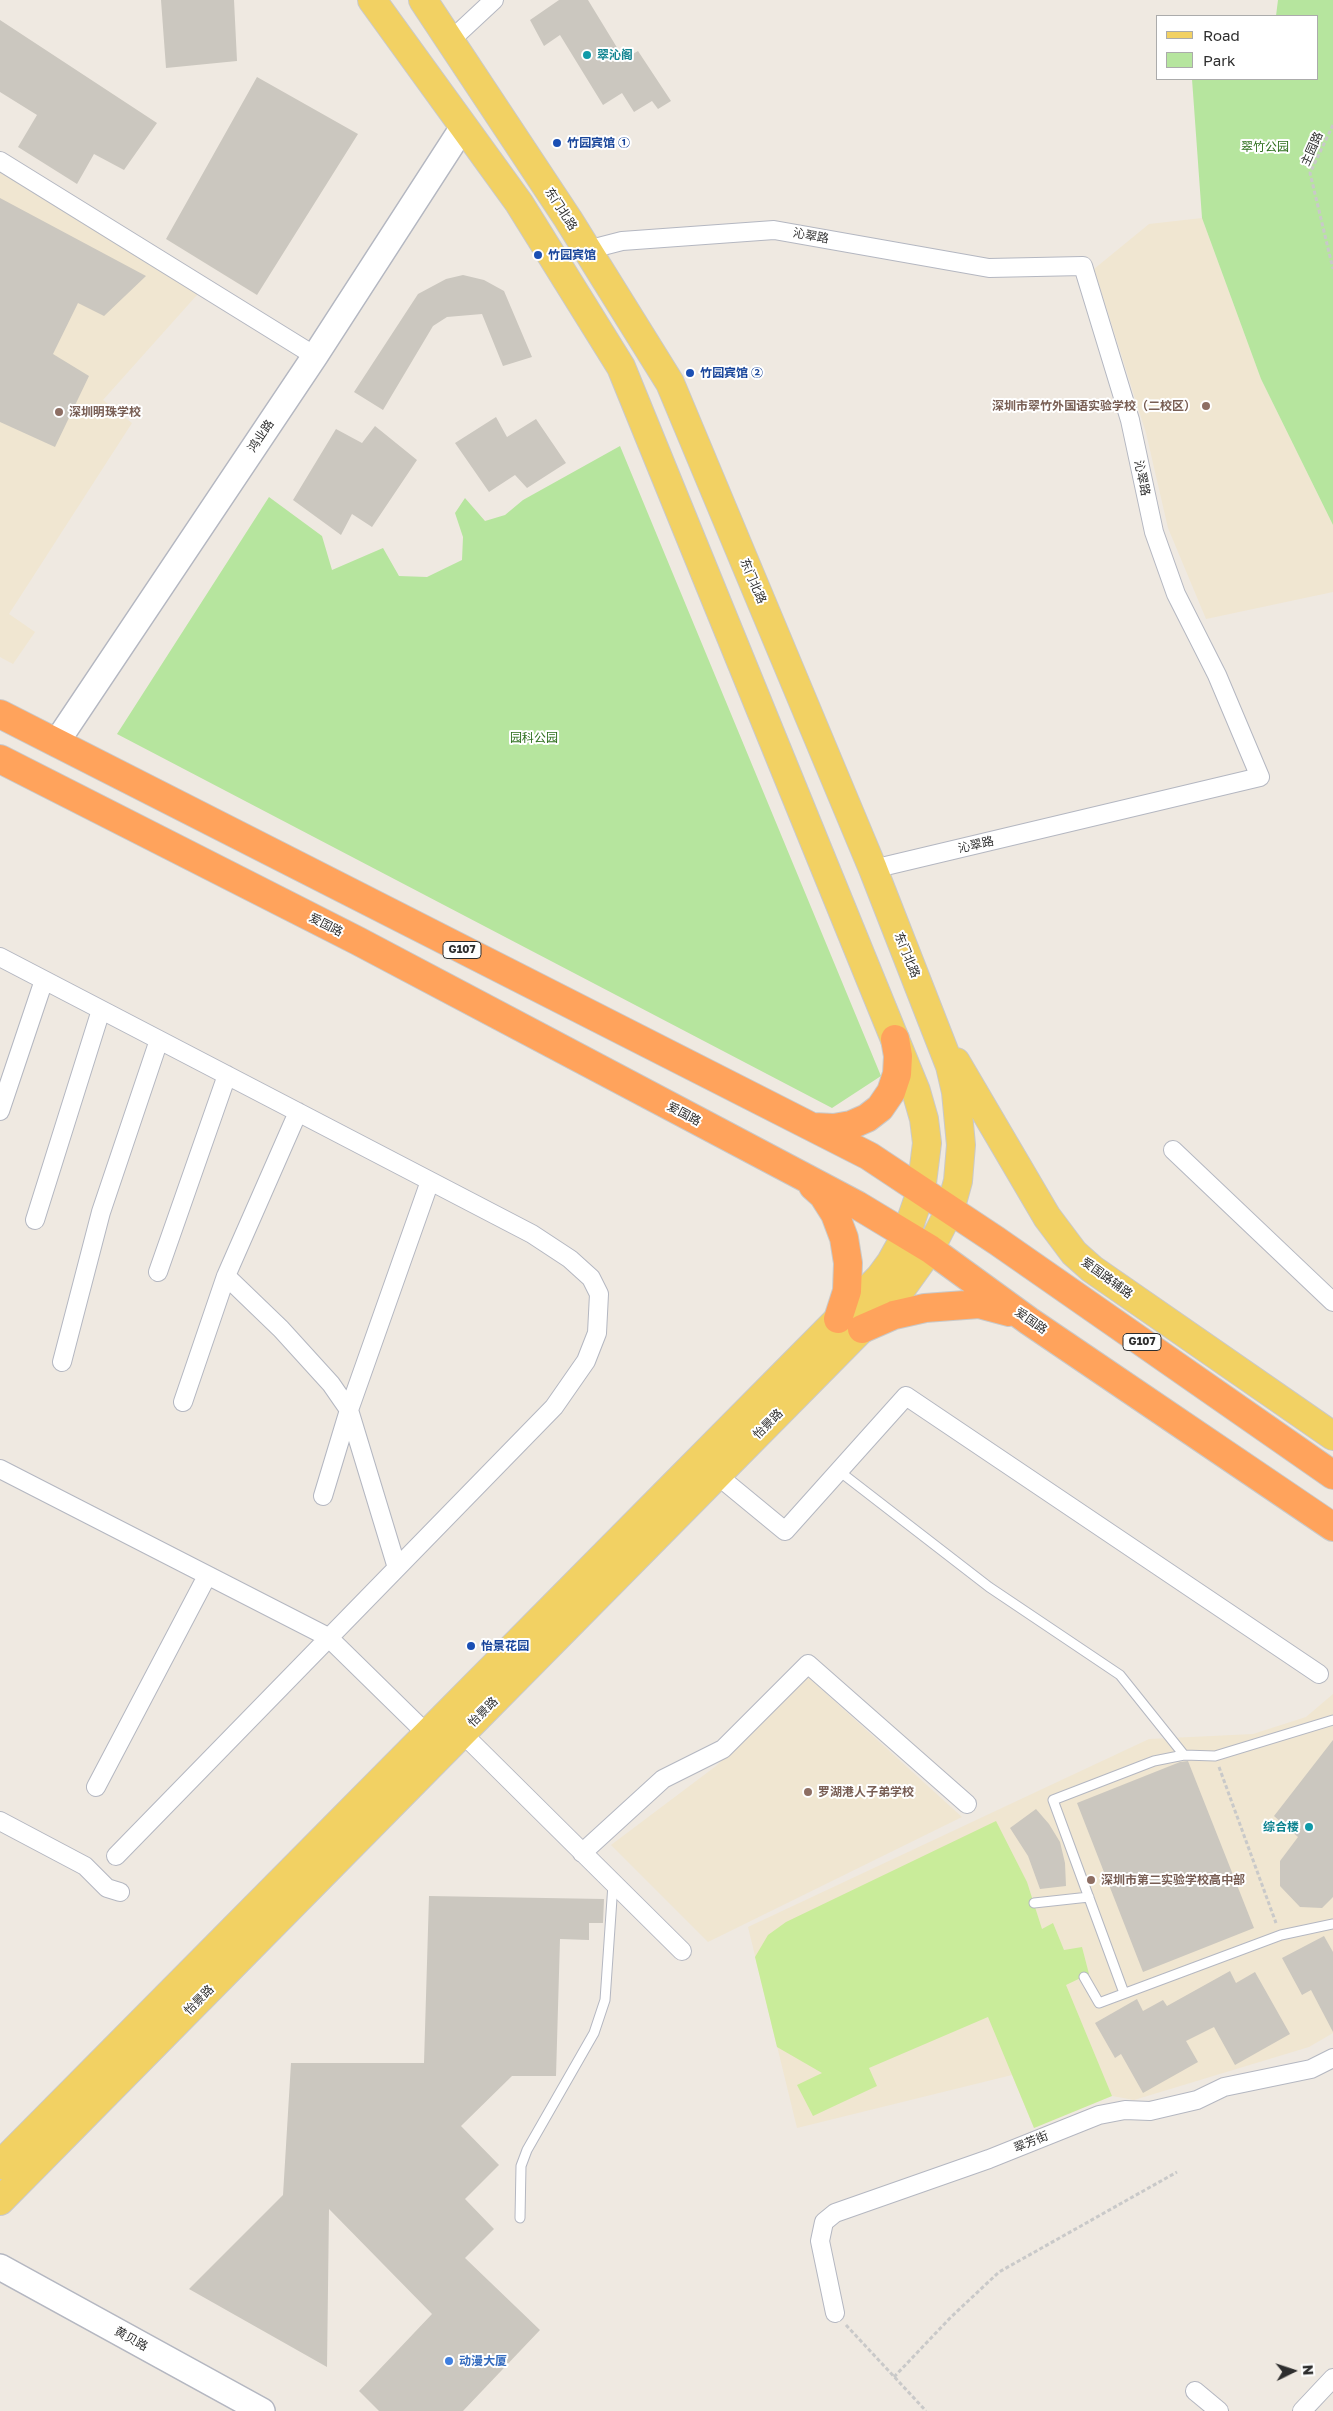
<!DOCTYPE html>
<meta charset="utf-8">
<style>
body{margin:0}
#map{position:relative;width:1333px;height:2411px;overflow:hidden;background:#efe9e1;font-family:"Golos Text",sans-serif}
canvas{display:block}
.legend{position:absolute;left:1156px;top:15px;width:162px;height:65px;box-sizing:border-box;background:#fff;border:1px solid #ababab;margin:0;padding:6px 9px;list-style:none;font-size:15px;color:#2e2e2e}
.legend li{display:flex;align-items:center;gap:10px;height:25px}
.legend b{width:25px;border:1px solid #ababab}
.north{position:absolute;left:1268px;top:2346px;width:50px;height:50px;-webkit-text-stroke:4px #fff;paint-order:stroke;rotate:86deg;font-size:14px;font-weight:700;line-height:20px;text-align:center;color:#2e2e2e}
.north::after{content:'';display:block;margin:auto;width:18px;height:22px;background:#2e2e2e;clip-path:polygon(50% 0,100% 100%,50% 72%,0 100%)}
</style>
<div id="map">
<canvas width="1333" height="2411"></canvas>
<ul class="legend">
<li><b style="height:6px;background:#f2d163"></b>Road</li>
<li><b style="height:14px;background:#b6e59e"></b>Park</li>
</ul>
<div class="north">N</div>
</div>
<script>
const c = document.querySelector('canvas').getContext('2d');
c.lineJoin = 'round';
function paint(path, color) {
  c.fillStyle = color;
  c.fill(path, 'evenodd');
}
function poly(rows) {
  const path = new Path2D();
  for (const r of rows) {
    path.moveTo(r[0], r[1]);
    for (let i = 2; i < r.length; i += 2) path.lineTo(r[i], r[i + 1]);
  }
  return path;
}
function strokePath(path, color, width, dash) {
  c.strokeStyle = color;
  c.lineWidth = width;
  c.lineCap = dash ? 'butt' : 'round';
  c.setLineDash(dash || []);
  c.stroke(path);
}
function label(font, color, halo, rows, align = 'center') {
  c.font = font + ' "Golos Text","Noto Sans SC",sans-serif';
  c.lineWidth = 4;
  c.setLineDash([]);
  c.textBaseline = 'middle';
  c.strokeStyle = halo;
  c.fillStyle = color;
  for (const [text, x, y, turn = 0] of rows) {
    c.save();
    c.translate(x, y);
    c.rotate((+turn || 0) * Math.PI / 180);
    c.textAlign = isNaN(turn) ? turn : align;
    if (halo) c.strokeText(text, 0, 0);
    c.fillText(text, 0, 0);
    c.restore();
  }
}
const education = poly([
 [0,172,205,286,103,400,132,423,9,614,35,632,13,664,0,657],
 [1202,218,1261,379,1333,525,1333,592,1206,619,1168,528,1146,433,1094,269,1149,224],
 [808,1677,962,1817,708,1942,611,1845,716,1766],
 [1333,1694,1333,2033,1309,2047,1134,2100,1112,2096,1034,2128,1012,2075,797,2128,748,1927,1149,1739,1253,1734,1306,1717]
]);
const green = poly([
 [1278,0,1333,0,1333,525,1261,379,1202,218,1192,79,1317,79,1317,16,1276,16],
 [620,446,881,1076,832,1108,117,734,269,497,322,536,332,570,383,548,399,576,427,577,462,560,463,537,455,513,465,498,485,521,505,515,523,500]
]);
const pitch = poly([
 [996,1821,1027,1882,1042,1929,1053,1923,1064,1950,1082,1947,1089,1974,1066,1985,1112,2096,1034,2128,988,2017,869,2068,877,2086,813,2116,797,2085,822,2073,777,2047,755,1957,768,1935,786,1922]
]);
const building = poly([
 [161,0,234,0,237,61,166,68],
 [559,0,588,0,624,59,638,51,671,101,658,109,652,101,634,112,622,93,603,105,560,35,544,46,530,20],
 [0,20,157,123,124,170,94,154,77,184,18,147,37,115,0,92],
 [257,77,358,134,257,295,166,239],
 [0,198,146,276,104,316,78,303,53,354,89,376,55,447,0,422],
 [463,275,484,280,504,291,532,357,503,366,482,314,447,317,433,326,383,410,354,392,418,294,446,279],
 [496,417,507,437,536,419,566,463,527,488,515,475,489,492,455,443],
 [375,426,417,460,372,527,352,514,341,535,293,500,336,429,362,443],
 [1333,1740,1333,1897,1322,1908,1300,1907,1280,1886,1280,1861,1298,1837,1274,1816],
 [1188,1761,1254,1928,1143,1972,1077,1803,1180,1762],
 [1036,1809,1049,1824,1060,1842,1065,1863,1066,1886,1040,1889,1028,1856,1010,1828],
 [429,1896,604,1899,603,1923,589,1923,589,1940,560,1939,556,2076,512,2076,461,2126,499,2165,465,2199,494,2229,465,2258,540,2330,463,2411,379,2411,359,2391,432,2314,329,2209,327,2367,189,2289,283,2195,291,2063,424,2063],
 [1324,1936,1333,1952,1333,2032,1311,1990,1302,1995,1282,1958],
 [1230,1971,1236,1983,1255,1972,1290,2034,1235,2065,1214,2027,1186,2041,1198,2062,1143,2093,1121,2054,1115,2058,1095,2023,1137,1999,1143,2011,1163,2000,1167,2006]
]);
const path = poly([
 [1333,125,1310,173,1333,269],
 [1219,1767,1276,1923],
 [846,2325,926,2411],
 [894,2377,951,2317,999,2272,1177,2172]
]);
const lane = poly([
 [839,1471,989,1587,1120,1675,1184,1755],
 [1034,1903,1089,1897],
 [1084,1977,1099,2003,1281,1935,1333,1924],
 [1124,1993,1053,1800,1154,1761,1184,1755,1215,1756,1333,1720],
 [520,2218,521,2166,527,2150,594,2033,605,2000,613,1884]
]);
const street = poly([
 [451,40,494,0],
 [0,161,315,356],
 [587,250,622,241,774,230,989,268,1083,266,1130,420,1154,532,1176,594,1217,675,1260,777,873,869],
 [0,957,532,1234,570,1259,591,1278,599,1294,597,1333,586,1361,554,1407,116,1856],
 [0,1111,44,980],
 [1173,1150,1333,1302],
 [35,1220,101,1010],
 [158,1272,227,1075],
 [226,1276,281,1329,331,1384,349,1410,397,1568],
 [62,1362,101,1212,159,1040],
 [183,1402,226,1276,298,1112],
 [0,1469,328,1637,427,1734],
 [717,1475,785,1531,906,1396,1319,1674],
 [323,1496,349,1410,430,1181],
 [462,1733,682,1951],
 [96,1787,207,1576],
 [0,1821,85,1866,107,1888,120,1892],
 [582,1853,663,1779,723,1749,808,1664,967,1804],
 [835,2313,820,2241,824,2222,835,2213,989,2159,1099,2115,1125,2110,1150,2111,1197,2100,1224,2087,1311,2069,1333,2058],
 [1195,2391,1219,2411],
 [1302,2411,1333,2378]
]);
const secondary = poly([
 [56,743,315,356,463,127],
 [0,2267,262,2411]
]);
const primary = poly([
 [956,1062,1047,1217,1074,1253,1092,1269,1333,1436],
 [0,2165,880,1277,891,1262,906,1235,921,1191,927,1143,924,1119,916,1091,621,367,519,203,372,0],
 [0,2201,902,1288,930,1249,950,1210,958,1181,961,1145,956,1092,950,1066,873,869,670,383,568,219,423,0]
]);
const highway = poly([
 [0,714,869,1156,997,1241,1333,1475],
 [0,759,358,941,857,1205,930,1249,1029,1321,1333,1527],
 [813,1127,834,1128,851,1125,867,1118,880,1108,891,1092,897,1074,898,1056,895,1039],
 [813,1186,823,1195,835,1214,844,1238,848,1263,847,1291,838,1319],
 [862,1329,894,1315,925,1308,979,1304,1009,1312]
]);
const markers = [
 [587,55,5,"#0f9aa8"],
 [557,143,5,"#1a4fb4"],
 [538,255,5,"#1a4fb4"],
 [690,373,5,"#1a4fb4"],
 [1206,406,5,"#8d6e63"],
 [59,412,5,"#8d6e63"],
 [471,1646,5,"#1a4fb4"],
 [808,1792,5,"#8d6e63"],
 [1309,1827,5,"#0f9aa8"],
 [1091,1880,5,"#8d6e63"],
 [449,2361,5,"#3f7fe0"]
];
const shields = [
 [462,950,38],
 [1142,1342,38]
];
const shieldNames = [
 ["G107",462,950],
 ["G107",1142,1342]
];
const cultureNames = [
 ["翠沁阁",597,55],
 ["综合楼",1299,1827,"right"]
];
const transitNames = [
 ["竹园宾馆 ①",567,143],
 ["竹园宾馆",548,255],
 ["竹园宾馆 ②",700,373],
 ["怡景花园",481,1646]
];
const parkNames = [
 ["翠竹公园",1265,147],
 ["园科公园",534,738]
];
const streetNames = [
 ["主园路",1312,149,-66],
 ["东门北路",561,209,57],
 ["沁翠路",811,236,10],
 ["鸿业路",261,436,-56],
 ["沁翠路",1142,478,78],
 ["东门北路",753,581,67],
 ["沁翠路",976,845,-13],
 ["爱国路",326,925,27],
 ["东门北路",907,955,68],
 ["爱国路",684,1114,28],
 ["爱国路辅路",1107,1278,36],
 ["爱国路",1031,1321,35],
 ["怡景路",768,1424,-45],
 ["怡景路",483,1712,-45],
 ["怡景路",199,2000,-45],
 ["翠芳街",1031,2142,-22],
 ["黄贝路",131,2339,29]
];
const educationNames = [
 ["深圳市翠竹外国语实验学校（二校区）",1196,406,"right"],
 ["深圳明珠学校",69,412],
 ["罗湖港人子弟学校",818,1792],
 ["深圳市第二实验学校高中部",1101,1880]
];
const shopNames = [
 ["动漫大厦",459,2361]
];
paint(education, '#f0e6d1');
paint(green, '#b6e59e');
paint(pitch, '#c9ec9a');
paint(building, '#cbc7bf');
strokePath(lane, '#b4b7c1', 11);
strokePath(street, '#b4b7c1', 20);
strokePath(secondary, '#b4b7c1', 28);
strokePath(primary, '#c9c9c9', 30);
strokePath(highway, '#c9c9c9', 30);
strokePath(path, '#c9c9c9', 3, [4, 2.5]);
strokePath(lane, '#fff', 9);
strokePath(street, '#fff', 18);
strokePath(secondary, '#fff', 25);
strokePath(primary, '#f2d163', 28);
strokePath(highway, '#ffa35c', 28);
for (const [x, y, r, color] of markers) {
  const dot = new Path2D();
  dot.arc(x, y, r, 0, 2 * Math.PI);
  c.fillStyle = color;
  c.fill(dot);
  strokePath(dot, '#fff', 2);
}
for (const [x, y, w] of shields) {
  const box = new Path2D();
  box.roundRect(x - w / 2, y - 8.5, w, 17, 4);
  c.fillStyle = '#fff';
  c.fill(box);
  strokePath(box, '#2e2e2e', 1);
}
label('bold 11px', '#2e2e2e', null, shieldNames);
label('bold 12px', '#0d838f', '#fff', cultureNames, 'left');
label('bold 12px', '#164399', '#fff', transitNames, 'left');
label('12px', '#2c6e1b', '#fff', parkNames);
label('12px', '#2e2e2e', '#fff', streetNames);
label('bold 12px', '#785e54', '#fff', educationNames, 'left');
label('bold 12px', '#366cbe', '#fff', shopNames, 'left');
</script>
